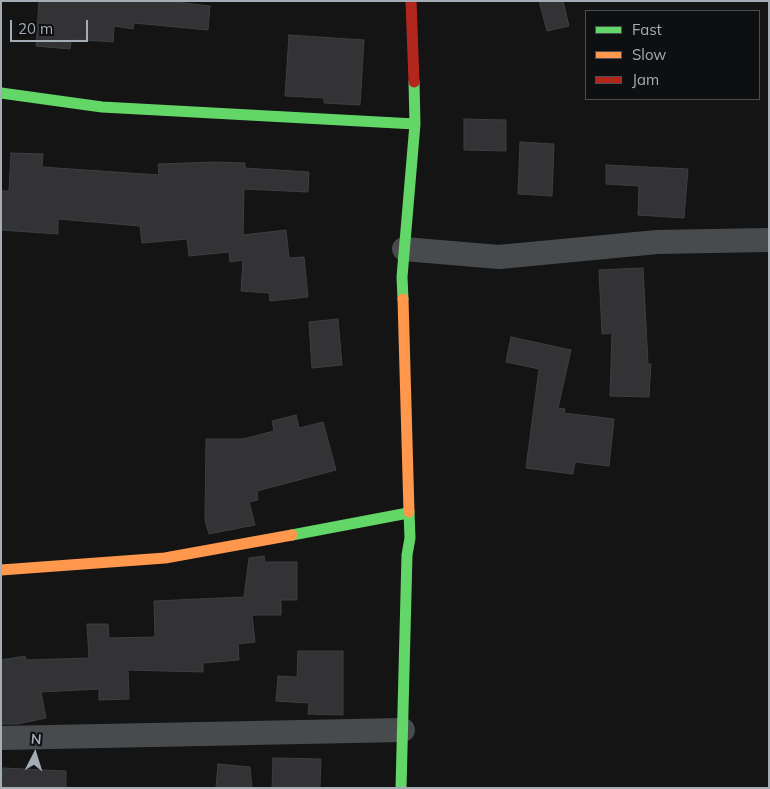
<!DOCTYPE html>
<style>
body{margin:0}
#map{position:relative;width:770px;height:789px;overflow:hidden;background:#141414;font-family:Mulish,sans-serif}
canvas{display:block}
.frame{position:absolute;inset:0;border:2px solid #a4adb6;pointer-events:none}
.legend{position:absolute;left:585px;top:10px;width:175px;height:90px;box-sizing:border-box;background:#0e0f10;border:1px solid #4a4e52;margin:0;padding:6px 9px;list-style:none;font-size:15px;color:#a4adb6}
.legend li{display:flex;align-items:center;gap:10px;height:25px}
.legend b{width:25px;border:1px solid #4a4e52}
.north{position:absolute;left:10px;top:729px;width:50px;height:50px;-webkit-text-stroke:4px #0e0f10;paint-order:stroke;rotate:5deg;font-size:14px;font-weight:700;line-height:20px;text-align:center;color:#a4adb6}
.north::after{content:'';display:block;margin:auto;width:18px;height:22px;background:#a4adb6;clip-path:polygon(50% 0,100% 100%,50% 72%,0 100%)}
.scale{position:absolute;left:10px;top:20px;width:78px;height:22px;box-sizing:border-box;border:2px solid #a4adb6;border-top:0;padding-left:6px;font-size:15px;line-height:18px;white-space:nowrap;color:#a4adb6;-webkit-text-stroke:4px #0e0f10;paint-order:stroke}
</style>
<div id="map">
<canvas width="770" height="789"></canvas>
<div class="frame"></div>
<ul class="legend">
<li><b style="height:6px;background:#63d668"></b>Fast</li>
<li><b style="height:6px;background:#ff974d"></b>Slow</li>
<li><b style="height:6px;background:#b3261e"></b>Jam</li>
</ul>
<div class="north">N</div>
<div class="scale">20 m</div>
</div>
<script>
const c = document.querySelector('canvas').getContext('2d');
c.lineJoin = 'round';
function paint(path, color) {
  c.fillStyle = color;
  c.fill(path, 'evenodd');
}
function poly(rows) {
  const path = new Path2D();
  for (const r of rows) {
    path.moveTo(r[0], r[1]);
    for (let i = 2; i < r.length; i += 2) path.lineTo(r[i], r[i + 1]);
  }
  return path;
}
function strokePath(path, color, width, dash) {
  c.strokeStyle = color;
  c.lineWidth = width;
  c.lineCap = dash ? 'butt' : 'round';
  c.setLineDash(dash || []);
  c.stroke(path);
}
const building = poly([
 [39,1,168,1,210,6,208,30,134,23,133,29,114,26,113,42,71,39,70,49,36,46,39,1],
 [539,1,563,1,569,26,547,31,539,1],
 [289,35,364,40,360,105,324,103,324,98,285,96,289,35],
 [464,119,506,120,506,151,464,150,464,119],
 [520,142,554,144,552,196,518,194,520,142],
 [11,153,43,154,42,167,159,175,158,164,214,162,245,163,245,168,309,172,308,192,244,189,243,235,286,230,289,258,304,257,308,297,270,301,269,293,241,291,243,260,230,262,229,252,189,256,187,239,142,243,140,226,58,219,58,234,1,230,1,191,9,191,11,153],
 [606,165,688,169,684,218,638,215,639,186,606,184,606,165],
 [643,268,648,364,651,364,649,397,610,396,612,333,602,334,599,270,643,268],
 [338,319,342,365,312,368,309,322,338,319],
 [511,337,571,350,558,408,565,409,564,413,614,419,609,466,575,462,573,474,526,468,539,369,506,362,511,337],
 [296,415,299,428,323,422,336,470,257,491,258,500,249,502,255,525,209,534,205,520,206,439,243,439,274,431,272,421,296,415],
 [264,556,265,562,297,562,297,600,281,600,281,615,252,615,255,642,238,644,239,660,203,663,203,672,128,670,129,699,99,700,99,689,41,692,46,718,18,724,1,724,1,660,25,656,26,660,89,658,87,624,108,624,109,638,155,637,154,601,244,597,249,558,264,556],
 [298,651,343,651,343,715,308,714,309,703,276,701,278,676,297,677,298,651],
 [273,758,321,759,320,788,272,788,273,758],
 [218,764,250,767,252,788,216,788,218,764],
 [3,768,66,771,66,788,1,788,3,768]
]);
const street = poly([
 [404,249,499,257,657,242,769,240],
 [1,738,403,730]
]);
const fast = poly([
 [1,93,102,107,415,124],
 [403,299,402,277,415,124,414,82],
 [292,535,408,513],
 [401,788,407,555,410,538,409,512]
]);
const slow = poly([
 [403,299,409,512],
 [1,570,165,558,292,535]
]);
const jam = poly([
 [411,1,414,82]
]);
paint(building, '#333335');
strokePath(building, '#3c3f40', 1);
strokePath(street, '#484b4d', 24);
strokePath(fast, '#63d668', 11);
strokePath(slow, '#ff974d', 11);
strokePath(jam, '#b3261e', 11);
</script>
